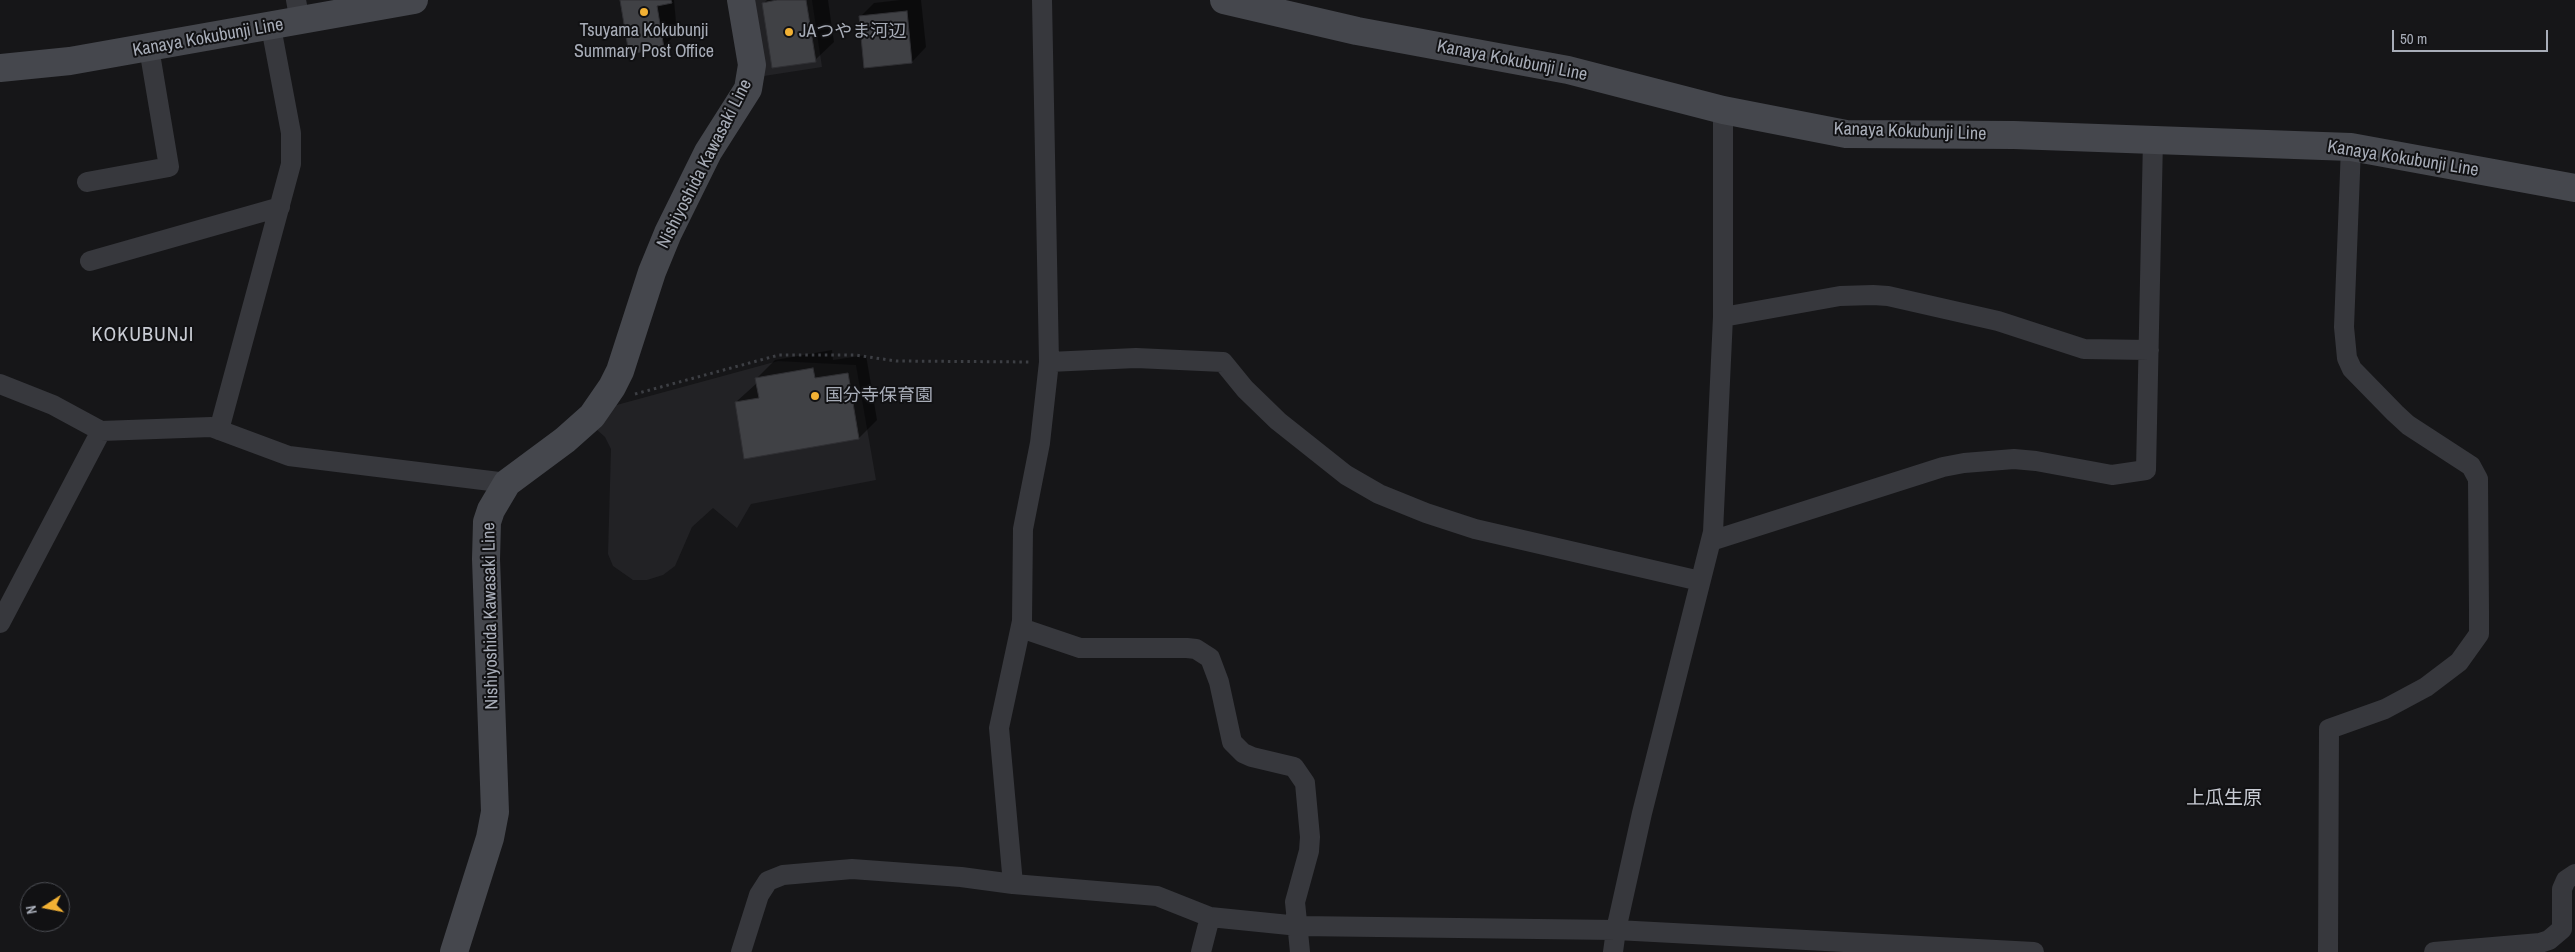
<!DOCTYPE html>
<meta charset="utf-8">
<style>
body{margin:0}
#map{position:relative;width:2575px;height:952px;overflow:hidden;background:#161618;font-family:"Archivo Narrow",sans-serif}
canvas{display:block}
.north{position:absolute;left:20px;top:882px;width:50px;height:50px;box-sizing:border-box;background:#111113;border:1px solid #4d4f55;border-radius:50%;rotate:259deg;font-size:14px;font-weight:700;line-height:20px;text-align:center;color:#a8adb8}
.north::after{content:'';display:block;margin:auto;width:18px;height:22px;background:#f2b134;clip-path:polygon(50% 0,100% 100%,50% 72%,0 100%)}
.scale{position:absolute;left:2392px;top:30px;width:156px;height:22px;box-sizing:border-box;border:2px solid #a8adb8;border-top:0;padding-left:6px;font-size:15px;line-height:18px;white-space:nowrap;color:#a8adb8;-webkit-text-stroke:4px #111113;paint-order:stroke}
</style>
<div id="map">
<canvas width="2575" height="952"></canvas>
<div class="north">N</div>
<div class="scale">50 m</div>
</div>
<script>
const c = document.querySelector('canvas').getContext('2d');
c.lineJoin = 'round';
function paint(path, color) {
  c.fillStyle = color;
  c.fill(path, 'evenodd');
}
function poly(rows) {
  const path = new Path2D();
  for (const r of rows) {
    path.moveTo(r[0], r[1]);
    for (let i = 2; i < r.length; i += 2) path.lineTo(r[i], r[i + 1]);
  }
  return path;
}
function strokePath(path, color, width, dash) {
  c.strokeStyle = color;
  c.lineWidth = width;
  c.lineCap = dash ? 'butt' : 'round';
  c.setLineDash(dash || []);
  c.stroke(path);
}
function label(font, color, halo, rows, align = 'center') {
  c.font = font + ' "Archivo Narrow","Noto Sans JP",sans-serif';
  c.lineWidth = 4;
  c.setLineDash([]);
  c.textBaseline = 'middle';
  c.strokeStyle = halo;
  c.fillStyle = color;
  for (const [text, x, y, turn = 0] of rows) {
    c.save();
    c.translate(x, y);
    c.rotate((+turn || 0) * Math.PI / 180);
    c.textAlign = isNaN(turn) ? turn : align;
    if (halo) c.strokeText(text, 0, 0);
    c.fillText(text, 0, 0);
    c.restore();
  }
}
const built = poly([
 [752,0,812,0,822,67,764,76],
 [778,361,856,365,876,480,751,504,737,528,713,508,692,527,675,566,663,575,647,580,633,580,613,566,608,554,611,449,605,437,596,429,613,406]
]);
const shadow = poly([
 [621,0,674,0,677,33,663,47],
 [767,0,828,0,834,42,815,60,763,4],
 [900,0,921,0,926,47,912,62,860,17,874,3],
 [832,350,833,360,866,355,877,420,859,438,736,402,757,383,757,378,775,360]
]);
const building = poly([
 [620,0,671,0,672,3,657,6,664,48,629,54,620,0],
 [806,0,816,62,772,68,762,3,777,0,806,0],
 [907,11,912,63,864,68,859,16,907,11],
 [813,368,815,378,848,373,859,439,744,459,735,402,759,398,755,378,813,368]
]);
const path = poly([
 [635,394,779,355,855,355,896,361,1031,362]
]);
const minor = poly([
 [296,0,300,22],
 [87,182,169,167,149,48],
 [90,261,280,207],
 [1723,317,1840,296,1873,295,1888,296,1998,321,2084,349,2149,350],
 [1049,362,1136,358,1223,362,1245,389,1278,421,1346,475,1379,494,1426,513,1475,529,1700,581],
 [0,384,53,405,101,431,211,427,289,456,507,483],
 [219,430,291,164,291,133,271,27],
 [1711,541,1943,467,1964,463,2014,459,2036,461,2112,475,2146,470,2153,139],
 [0,623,101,431],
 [1021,628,1080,648,1187,648,1196,649,1210,658,1219,682,1232,742,1243,753,1252,757,1294,767,1305,783,1310,837,1309,851,1295,902,1300,952],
 [1013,884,999,728,1022,621,1023,529,1040,443,1049,362,1042,0],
 [741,952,759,895,768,881,783,875,852,869,961,877,1013,884,1157,896,1210,917,1299,926,1616,930,2034,952],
 [1201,952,1210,917],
 [1613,952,1616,930,1642,813,1713,532,1723,317,1723,110],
 [2328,952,2329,729,2385,709,2426,687,2459,662,2479,634,2479,611,2478,479,2471,466,2408,425,2395,413,2352,369,2347,358,2344,327,2351,147],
 [2434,952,2540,943,2549,940,2562,929,2562,889,2566,880,2575,874]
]);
const secondary = poly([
 [1224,0,1357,31,1568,70,1723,110,1846,134,2014,135,2351,147,2575,188],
 [0,68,70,61,414,0],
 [454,952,490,838,495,812,486,559,487,522,491,510,507,483,565,440,592,416,612,387,620,371,652,272,668,233,708,152,748,89,752,65,741,0]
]);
const markers = [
 [644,12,5,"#f2b134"],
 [789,32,5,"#f2b134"],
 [815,396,5,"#f2b134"]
];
const poiNames = [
 ["Tsuyama Kokubunji",644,31,"center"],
 ["Summary Post Office",644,52,"center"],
 ["JAつやま河辺",799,32],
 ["国分寺保育園",825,396]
];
const streetNames = [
 ["Kanaya Kokubunji Line",208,38,-10],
 ["Kanaya Kokubunji Line",1512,61,11],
 ["Kanaya Kokubunji Line",1910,132,2],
 ["Kanaya Kokubunji Line",2403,159,9],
 ["Nishiyoshida Kawasaki Line",705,164,-63],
 ["Nishiyoshida Kawasaki Line",491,616,-91]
];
const neighbourhoodNames = [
 ["上瓜生原",2224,799]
];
const quarterNames = [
 ["KOKUBUNJI",143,336]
];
paint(built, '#222225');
paint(shadow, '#0007');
paint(building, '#404145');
strokePath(building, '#303034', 1);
strokePath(path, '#3d3f44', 3, [2.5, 4]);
strokePath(minor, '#37383d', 20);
strokePath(secondary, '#45474d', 28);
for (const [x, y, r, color] of markers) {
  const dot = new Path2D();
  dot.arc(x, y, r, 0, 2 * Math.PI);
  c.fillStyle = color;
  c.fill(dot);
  strokePath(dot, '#111113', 2);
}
label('18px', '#a8adb8', '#111113', poiNames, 'left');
label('18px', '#a8adb8', '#111113', streetNames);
label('19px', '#c9ccd4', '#111113', neighbourhoodNames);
c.letterSpacing = '1px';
label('20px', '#c9ccd4', '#111113', quarterNames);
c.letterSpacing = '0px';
</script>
